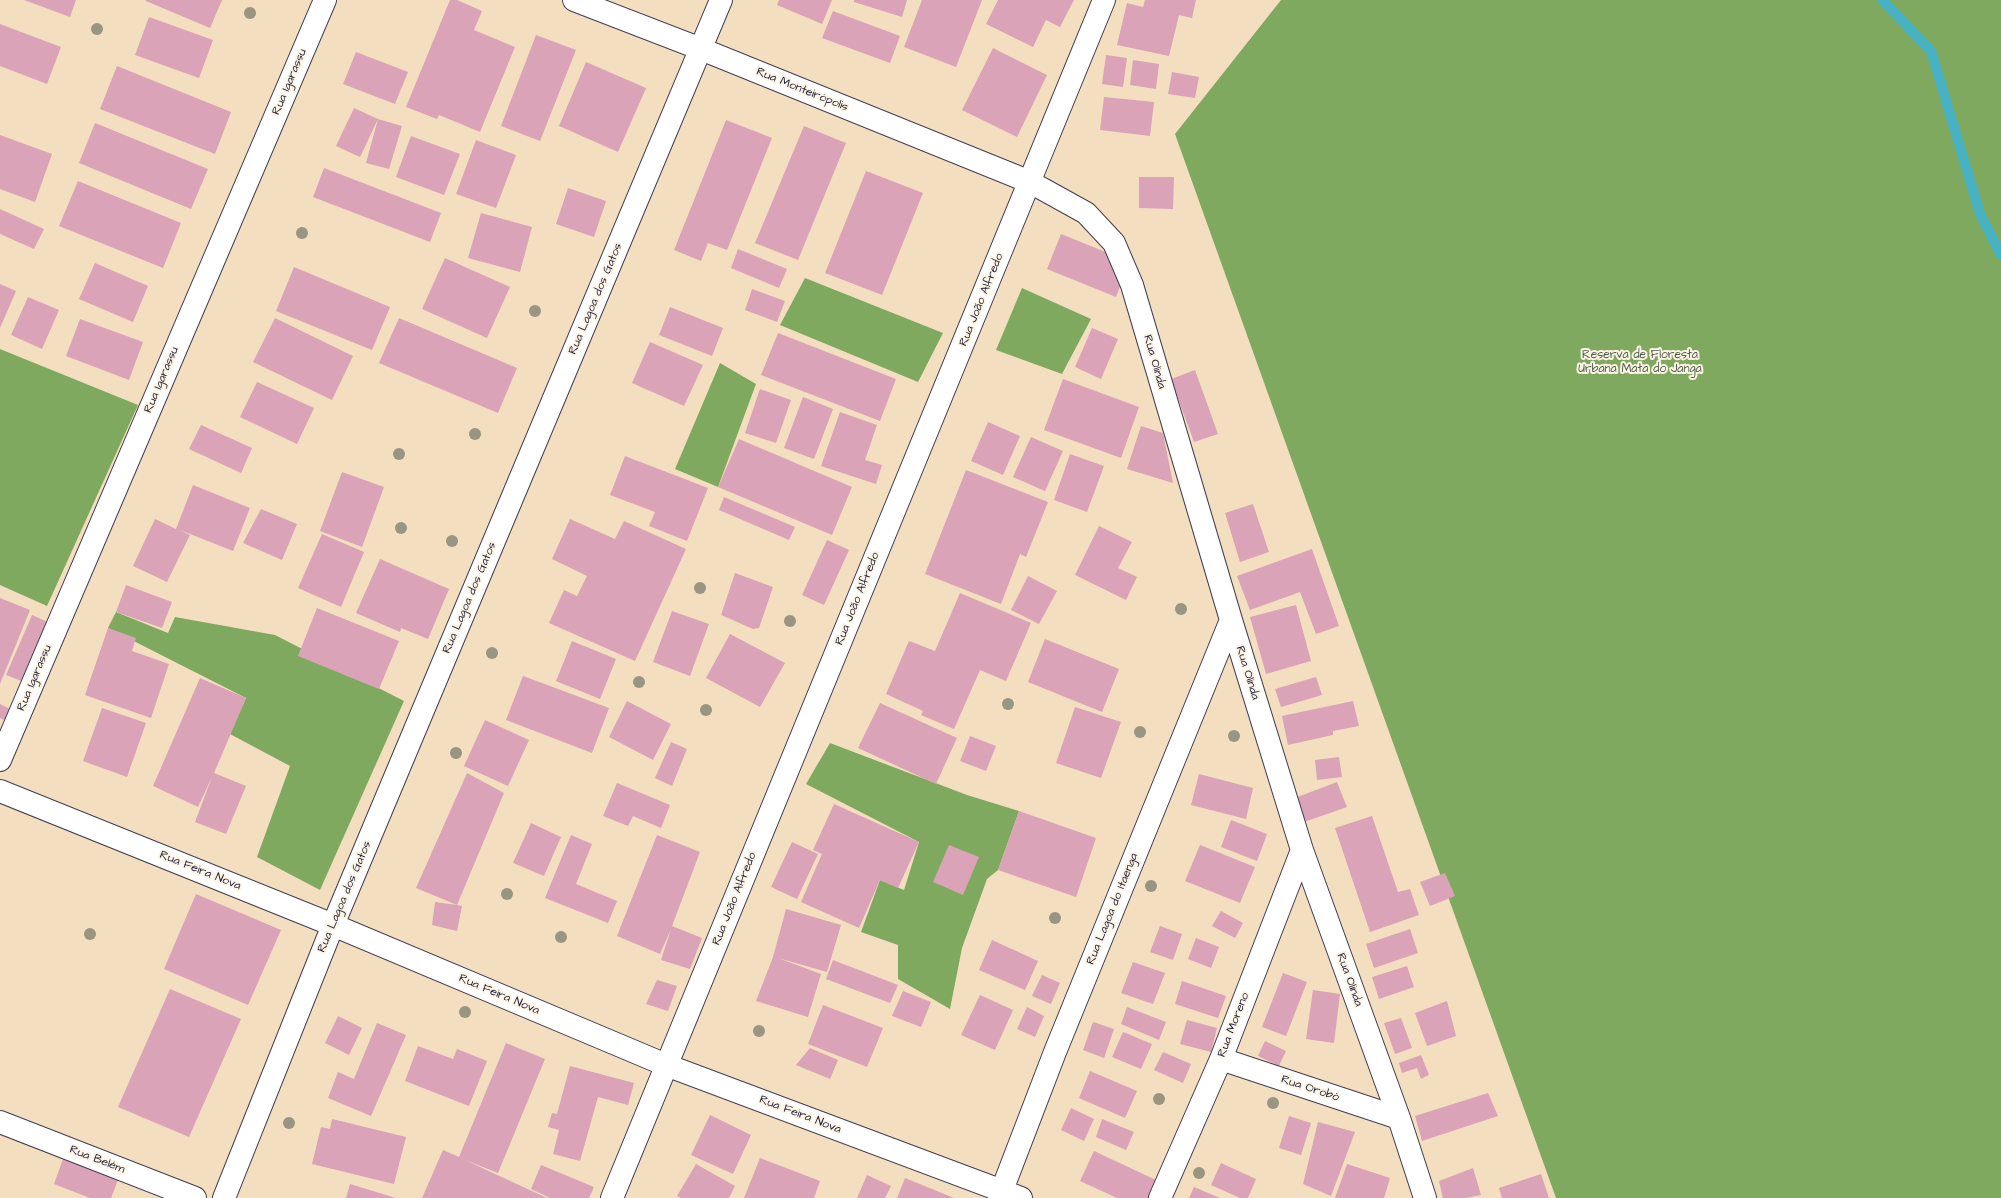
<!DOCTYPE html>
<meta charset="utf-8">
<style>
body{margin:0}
canvas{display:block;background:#f3dec0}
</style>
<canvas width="2001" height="1198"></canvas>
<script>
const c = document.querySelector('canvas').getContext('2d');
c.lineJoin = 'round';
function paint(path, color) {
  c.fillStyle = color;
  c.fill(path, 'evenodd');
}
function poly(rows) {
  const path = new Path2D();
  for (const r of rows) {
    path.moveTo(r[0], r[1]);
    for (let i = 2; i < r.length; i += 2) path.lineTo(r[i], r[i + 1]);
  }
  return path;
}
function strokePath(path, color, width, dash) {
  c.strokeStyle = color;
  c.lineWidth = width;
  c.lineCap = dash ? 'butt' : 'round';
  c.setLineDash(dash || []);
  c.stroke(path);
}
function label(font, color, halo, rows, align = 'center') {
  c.font = font + ' "Architects Daughter",sans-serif';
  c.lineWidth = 4;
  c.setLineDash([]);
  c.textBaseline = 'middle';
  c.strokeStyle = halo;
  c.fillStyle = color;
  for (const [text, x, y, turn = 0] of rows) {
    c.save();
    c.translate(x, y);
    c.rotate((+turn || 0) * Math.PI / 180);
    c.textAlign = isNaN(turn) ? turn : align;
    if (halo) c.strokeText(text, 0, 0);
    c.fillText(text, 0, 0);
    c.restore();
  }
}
const forest = poly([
 [1281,0,2001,0,2001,1198,1556,1198,1175,134],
 [805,278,943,333,918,382,780,325],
 [1022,288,1091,319,1062,374,996,350],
 [0,349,138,405,47,606,0,585],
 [720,363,756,384,718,487,675,469],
 [116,612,168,633,175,617,275,635,404,701,320,890,257,857,290,766,230,734,246,698,108,628],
 [830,743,967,795,1019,811,998,870,987,879,962,948,950,1009,898,979,898,945,861,932,880,880,904,890,919,842,806,784]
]);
const stream = poly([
 [1882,0,1931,51,1980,214,2001,255]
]);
const building = poly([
 [24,0,76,0,70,17],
 [146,0,222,0,210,28,146,1],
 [450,0,457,0,482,11,474,30,515,47,480,132,439,115,437,119,406,107],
 [779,0,832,0,822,24,777,5],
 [854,0,907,0,902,17,854,2],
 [922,0,982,0,956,67,904,47],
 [998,0,1074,0,1060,27,1046,20,1033,47,986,24],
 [1145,0,1196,0,1192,18,1179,15,1169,56,1117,45,1127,3,1143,7],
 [833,11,900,36,890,63,822,38],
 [149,17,213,40,199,78,135,55],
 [0,24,61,47,47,84,0,66],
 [536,35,576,50,540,141,501,126],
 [993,48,1047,75,1017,137,962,110],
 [356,52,408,72,395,104,343,84],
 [1106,55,1127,58,1123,87,1102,84],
 [1133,60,1159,64,1156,89,1130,85],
 [586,62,646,88,618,152,559,126],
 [117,66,231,112,215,154,100,109],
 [1172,72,1199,77,1195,98,1168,94],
 [1104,97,1154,102,1150,136,1100,130],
 [354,108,378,119,402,126,389,169,366,163,378,119,360,157,336,146],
 [726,120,772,138,727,250,708,243,701,261,674,250],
 [95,123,208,169,191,209,79,163],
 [804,126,846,143,798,260,755,243],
 [0,135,52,154,35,202,0,189],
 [411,136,460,154,444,195,396,177],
 [476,140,516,155,496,208,456,194],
 [324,168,441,213,430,242,313,197],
 [866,171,923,193,882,295,825,273],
 [1139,177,1174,177,1173,209,1139,208],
 [78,181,181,223,163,268,59,226],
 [568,188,606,201,594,237,556,224],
 [0,209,44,229,34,249,0,234],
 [481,213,532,227,520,272,468,258],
 [1061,234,1113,255,1123,279,1116,297,1047,269],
 [738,249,787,269,779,288,731,268],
 [445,258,510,287,487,338,422,309],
 [95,263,148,286,133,322,79,299],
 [294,267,390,307,372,350,276,311],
 [0,284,16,291,0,328],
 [752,289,785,301,777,322,745,310],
 [28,297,59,310,42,349,11,335],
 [670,307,723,328,712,356,659,335],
 [275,318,353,356,332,400,253,362],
 [399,318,517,368,498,413,379,363],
 [80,319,143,342,129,380,66,356],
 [1092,328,1118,339,1101,379,1075,367],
 [778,333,896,379,880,421,761,375],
 [650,342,703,365,684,406,632,383],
 [1195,370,1218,434,1194,442,1171,379],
 [1063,379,1139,407,1121,458,1044,430],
 [257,382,314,408,297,444,240,417],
 [760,389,791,400,776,443,745,433],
 [803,397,833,409,814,459,784,448],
 [840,412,877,425,865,460,882,465,876,484,821,466],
 [988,422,1020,436,1003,475,971,461],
 [201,425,252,448,241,473,189,449],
 [1141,426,1163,433,1173,483,1127,469],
 [1031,437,1063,451,1045,491,1013,477],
 [739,439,852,487,832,535,718,487],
 [1070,454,1104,466,1087,512,1054,500],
 [625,456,708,488,687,541,649,526,655,512,610,495],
 [966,470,1048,502,1026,557,1020,554,1001,604,925,574],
 [342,472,384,487,362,547,320,531],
 [193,485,250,508,233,551,180,530,190,535,167,582,133,566,155,519,176,529],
 [724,497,795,527,789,540,719,510],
 [1253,504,1269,552,1240,562,1225,513],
 [261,509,297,524,282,560,243,543],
 [570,519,615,539,624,521,686,549,635,661,549,623,564,590,577,596,587,576,552,559],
 [1099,526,1132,542,1118,568,1137,577,1126,600,1075,575],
 [322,534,364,552,341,607,298,588],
 [827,540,849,550,824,605,802,595],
 [1312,549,1339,626,1316,634,1300,592,1250,610,1237,576],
 [380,559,449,589,428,639,401,628,400,632,356,613],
 [735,573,773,587,759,628,753,629,721,615],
 [1028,576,1057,591,1039,624,1011,610],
 [126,585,172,602,162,628,116,612],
 [960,593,1031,623,1006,681,980,670,954,729,921,715,923,711,886,694,909,641,935,651],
 [0,598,30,610,0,684],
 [1296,605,1311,661,1266,674,1250,617],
 [317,608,399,641,379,689,298,656],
 [672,611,709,624,690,676,653,662],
 [32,615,50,623,24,682,6,675],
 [108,628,136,638,132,651,169,664,151,718,85,695],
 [730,634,785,663,760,707,706,678],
 [1045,639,1119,669,1102,712,1028,682],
 [572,641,616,659,600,699,556,681],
 [523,676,609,708,592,753,506,720],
 [1316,677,1322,695,1281,707,1275,689],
 [200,678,246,698,214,773,246,786,226,834,195,822,212,777,198,807,153,786],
 [627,701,671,724,653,760,609,737],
 [1353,701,1359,726,1333,731,1333,735,1288,745,1282,716],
 [880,703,957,738,936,784,858,748],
 [0,704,12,710,7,721,0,718],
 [1075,707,1121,722,1101,778,1056,763],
 [102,708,146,723,127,777,83,761],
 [485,720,529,740,508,786,464,766],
 [970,736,996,746,986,771,960,761],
 [671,742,687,749,672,786,655,778],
 [1339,757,1342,777,1317,780,1315,760],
 [467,773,504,793,457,905,462,906,457,931,432,925,435,902,457,905,416,888],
 [1199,774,1253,788,1246,819,1191,805],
 [1337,782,1347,807,1304,822,1295,798],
 [617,783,670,805,661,828,633,816,628,826,603,816],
 [834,804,919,842,898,888,880,880,859,928,801,902,822,854,813,850],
 [1019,811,1096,838,1076,897,998,870],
 [1372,816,1398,892,1410,889,1419,915,1370,932,1335,828],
 [1231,820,1267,834,1257,861,1221,847],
 [531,823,561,837,544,876,513,863],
 [571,835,592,844,576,884,617,901,608,923,545,898],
 [657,835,700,852,672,926,702,938,690,969,661,960,671,929,660,954,617,936],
 [792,842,818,854,797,899,771,887],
 [949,845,979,857,963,895,933,882],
 [1200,845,1255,867,1240,903,1185,881],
 [1445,873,1455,896,1430,906,1420,882],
 [196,894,281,930,248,1005,164,969],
 [786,909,841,925,827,972,778,958,821,974,808,1017,756,1001,773,957],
 [1221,911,1243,923,1235,938,1212,926],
 [1160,926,1182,934,1173,960,1150,952],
 [1410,929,1418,953,1374,968,1366,944],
 [1196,938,1219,947,1211,968,1188,959],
 [992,940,1038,961,1025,990,979,970],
 [833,960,898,985,890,1003,826,979],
 [1133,962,1165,973,1153,1004,1121,993],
 [1407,966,1414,987,1379,999,1372,977],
 [1283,973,1307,982,1286,1036,1262,1027],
 [1042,975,1060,983,1051,1004,1032,996],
 [657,980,677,986,668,1011,646,1004],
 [1182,981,1226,996,1218,1018,1175,1004],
 [170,989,241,1019,189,1137,118,1107],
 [1313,990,1340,994,1334,1043,1306,1039],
 [903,991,931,1002,921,1027,892,1016],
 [980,995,1013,1010,995,1050,961,1035],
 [1447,1001,1456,1036,1427,1046,1415,1013],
 [823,1005,883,1028,867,1067,808,1044],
 [1027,1007,1044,1016,1035,1037,1017,1029],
 [1127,1007,1166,1022,1159,1040,1121,1024],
 [338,1016,362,1028,349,1055,325,1043],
 [1401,1018,1412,1048,1395,1054,1384,1023],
 [1187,1020,1217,1028,1211,1052,1180,1044],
 [1093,1022,1114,1029,1104,1058,1083,1050],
 [377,1023,406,1035,371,1116,328,1098,338,1072,354,1079],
 [1123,1032,1152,1044,1141,1069,1112,1057],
 [1265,1041,1286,1051,1279,1066,1258,1056],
 [506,1043,545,1059,498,1173,465,1160,547,1198,422,1198,443,1150,459,1157],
 [418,1046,453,1059,457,1049,487,1061,469,1106,405,1081],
 [810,1048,838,1060,830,1079,796,1065],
 [1163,1052,1191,1064,1183,1083,1154,1070],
 [1421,1055,1429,1075,1421,1079,1417,1068,1402,1073,1399,1063],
 [570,1066,634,1083,628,1105,598,1097,580,1161,553,1154,559,1130,548,1127,552,1113,557,1114],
 [1090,1071,1137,1091,1125,1118,1079,1098],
 [1488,1093,1498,1116,1422,1141,1415,1116],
 [1071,1108,1094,1119,1084,1141,1061,1130],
 [710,1115,751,1135,733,1174,691,1155],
 [1289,1116,1311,1123,1301,1155,1279,1148],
 [332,1119,406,1137,394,1184,312,1164,321,1127,330,1129],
 [1102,1119,1134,1132,1126,1150,1096,1137],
 [1318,1122,1355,1132,1331,1196,1303,1184],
 [1094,1151,1158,1181,1150,1198,1117,1198,1080,1181],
 [760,1158,820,1181,814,1198,744,1198],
 [63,1159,118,1180,111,1198,90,1198,54,1184],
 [1221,1163,1256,1179,1248,1198,1240,1198,1211,1185],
 [696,1164,735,1186,729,1198,681,1198,677,1196],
 [1347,1164,1390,1178,1384,1198,1335,1198],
 [541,1165,594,1187,589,1198,550,1198,531,1189],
 [1473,1168,1481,1195,1466,1198,1443,1198,1439,1181],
 [1541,1174,1549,1198,1502,1198,1499,1188],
 [867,1175,891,1186,885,1198,857,1198],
 [905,1178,954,1198,897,1198],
 [350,1184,396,1198,346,1198],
 [1194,1187,1220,1198,1189,1198]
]);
const minor = poly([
 [574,0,701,49,1030,182,1086,213,1114,243,1132,285,1231,620,1302,850,1399,1118,1425,1198],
 [0,760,325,0],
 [0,791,333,925,666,1065,1021,1198],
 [1221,1059,1399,1118],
 [0,1122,195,1198],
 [224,1198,333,925,721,0],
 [612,1198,1104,0],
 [999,1198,1055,1052,1231,620],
 [1160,1198,1221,1059,1302,850]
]);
const trees = [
 [250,13],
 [97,29],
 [302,233],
 [535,311],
 [475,434],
 [399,454],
 [401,528],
 [452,541],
 [700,588],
 [1181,609],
 [790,621],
 [492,653],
 [639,682],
 [1008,704],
 [706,710],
 [1140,732],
 [1234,736],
 [456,753],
 [1151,886],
 [507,894],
 [1055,918],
 [90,934],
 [561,937],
 [465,1012],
 [759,1031],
 [1159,1099],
 [1273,1103],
 [289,1123],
 [1199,1173]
];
const streetNames = [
 ["Rua Igarassu",290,82,-67],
 ["Rua Monteirópolis",802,90,22],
 ["Rua Lagoa dos Gatos",596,299,-67],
 ["Rua João Alfredo",982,300,-68],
 ["Rua Olinda",1154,362,74],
 ["Rua Igarassu",162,380,-67],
 ["Rua Lagoa dos Gatos",470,598,-67],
 ["Rua João Alfredo",858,599,-68],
 ["Rua Olinda",1247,673,73],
 ["Rua Igarassu",35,678,-67],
 ["Rua Feira Nova",200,871,22],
 ["Rua Lagoa dos Gatos",345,897,-67],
 ["Rua João Alfredo",735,899,-68],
 ["Rua Lagoa do Itaenga",1113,909,-68],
 ["Rua Olinda",1349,980,70],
 ["Rua Feira Nova",499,995,23],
 ["Rua Moreno",1234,1025,-69],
 ["Rua Orobó",1310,1089,18],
 ["Rua Feira Nova",800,1115,21],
 ["Rua Belém",97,1160,21]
];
const parkNames = [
 ["Reserva de Floresta",1640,355],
 ["Urbana Mata do Janga",1640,369]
];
paint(forest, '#80a960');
strokePath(stream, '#46b2c4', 10);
paint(building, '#daa3b7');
strokePath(minor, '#413e4f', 24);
strokePath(minor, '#fff', 22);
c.fillStyle = '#989580';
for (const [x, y] of trees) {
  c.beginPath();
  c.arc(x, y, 6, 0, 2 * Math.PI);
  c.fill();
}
label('12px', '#22223b', '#fcf5e5', streetNames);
label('12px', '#4e5a4c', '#fcf5e5', parkNames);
</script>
